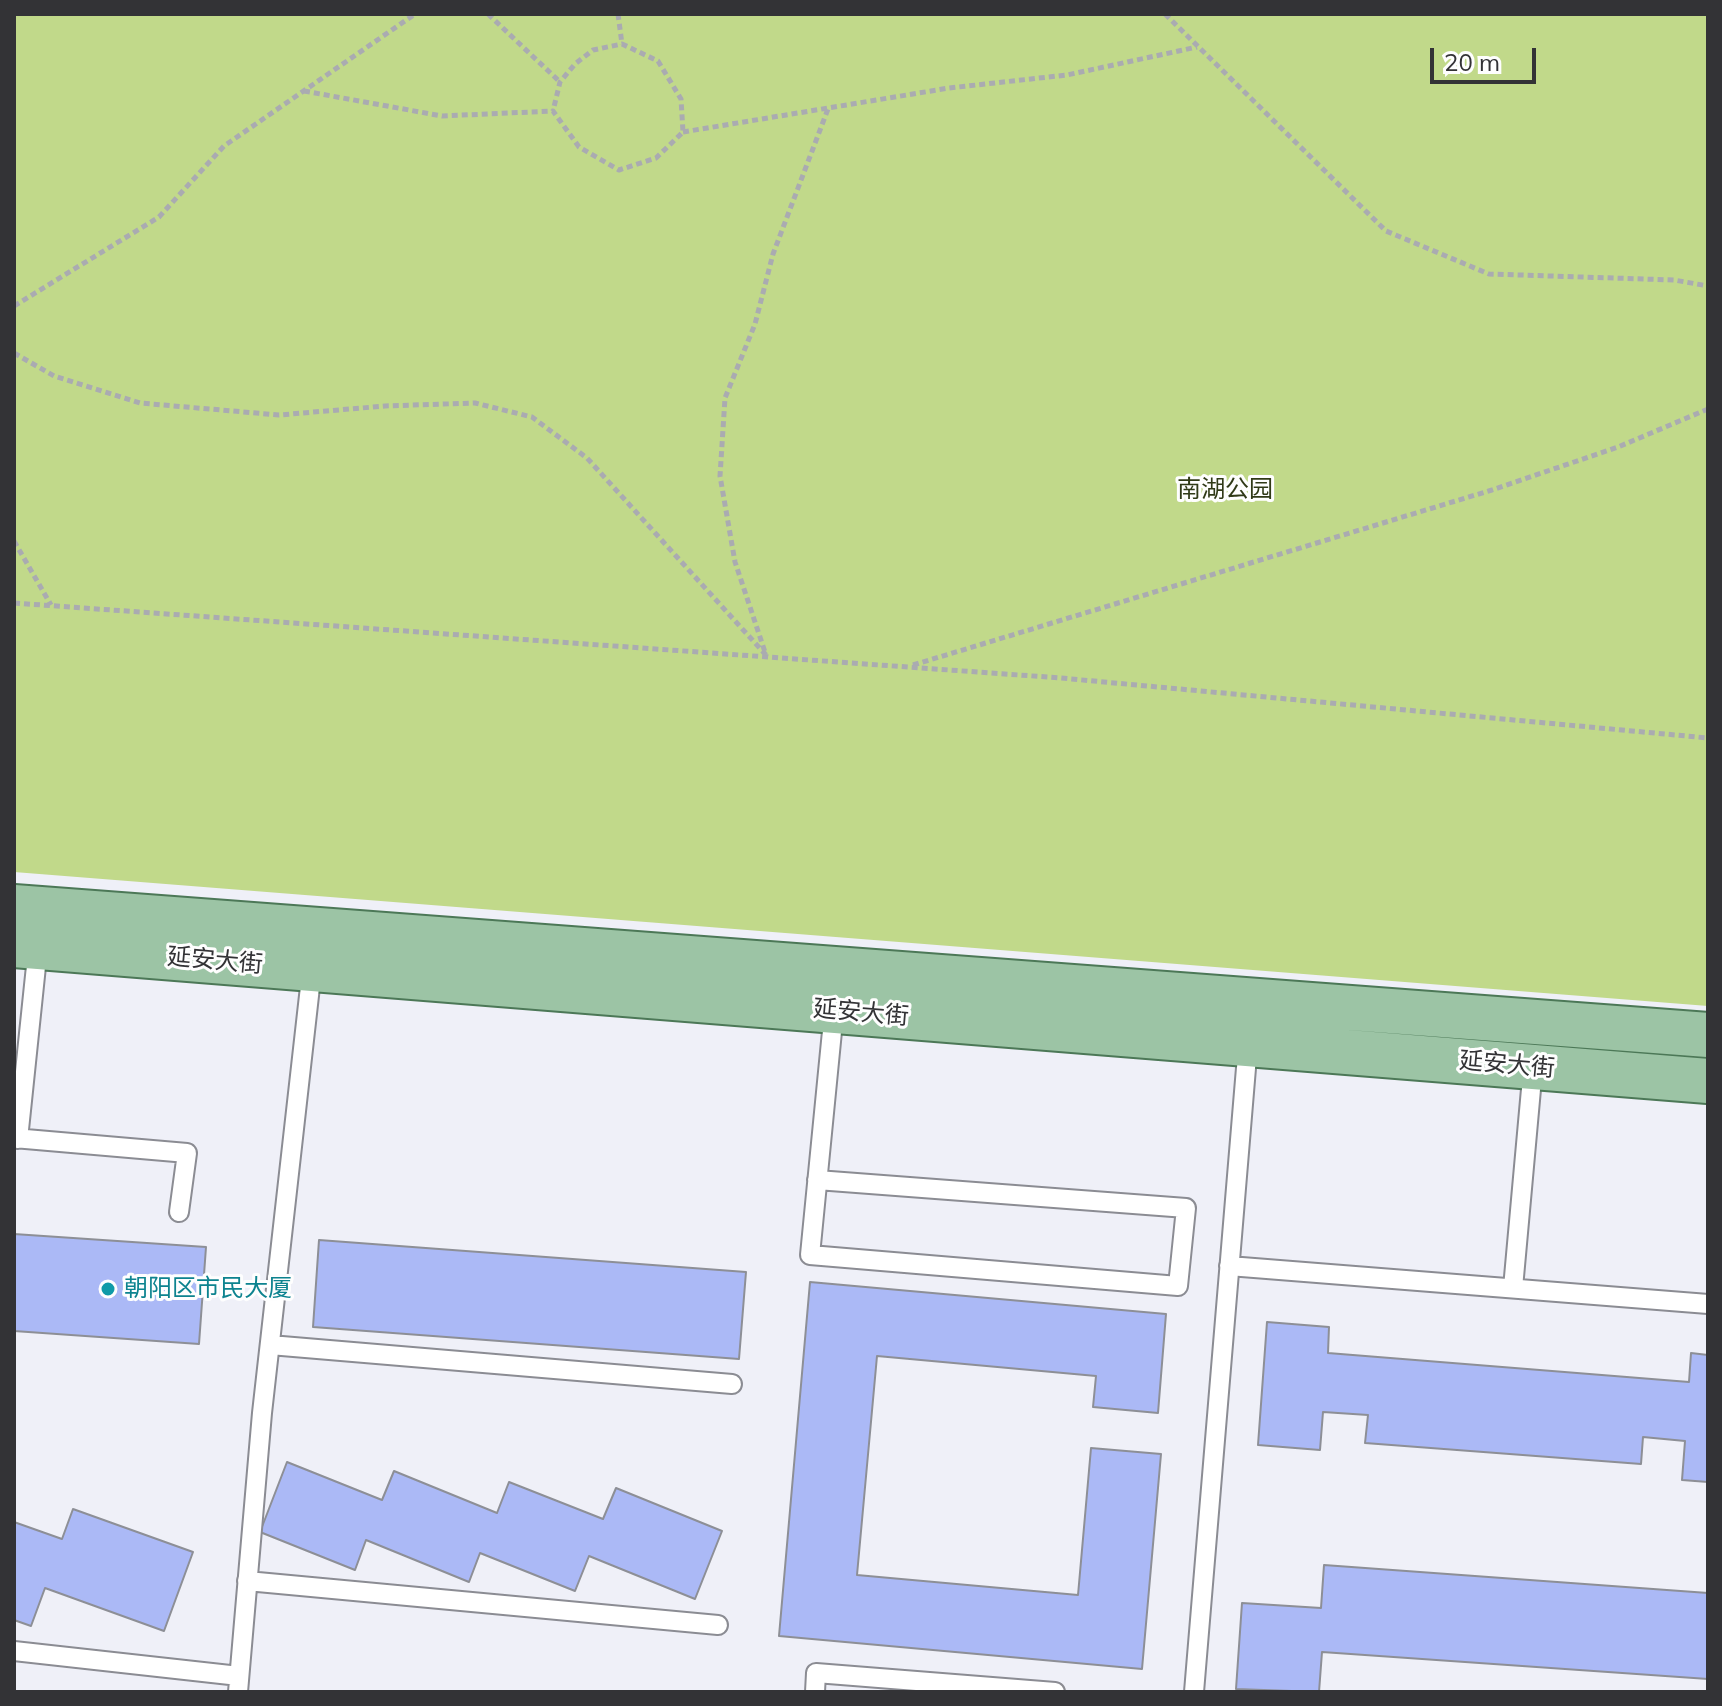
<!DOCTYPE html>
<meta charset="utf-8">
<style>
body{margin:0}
#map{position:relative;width:1722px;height:1706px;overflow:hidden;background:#eff0f8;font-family:Mulish,sans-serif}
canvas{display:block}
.frame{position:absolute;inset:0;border:16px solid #333336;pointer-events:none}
.scale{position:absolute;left:1430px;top:48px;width:106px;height:36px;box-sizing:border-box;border:4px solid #333336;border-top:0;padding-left:10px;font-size:24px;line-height:28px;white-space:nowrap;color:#333336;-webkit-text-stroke:6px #fefefe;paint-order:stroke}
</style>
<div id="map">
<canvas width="1722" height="1706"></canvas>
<div class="frame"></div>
<div class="scale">20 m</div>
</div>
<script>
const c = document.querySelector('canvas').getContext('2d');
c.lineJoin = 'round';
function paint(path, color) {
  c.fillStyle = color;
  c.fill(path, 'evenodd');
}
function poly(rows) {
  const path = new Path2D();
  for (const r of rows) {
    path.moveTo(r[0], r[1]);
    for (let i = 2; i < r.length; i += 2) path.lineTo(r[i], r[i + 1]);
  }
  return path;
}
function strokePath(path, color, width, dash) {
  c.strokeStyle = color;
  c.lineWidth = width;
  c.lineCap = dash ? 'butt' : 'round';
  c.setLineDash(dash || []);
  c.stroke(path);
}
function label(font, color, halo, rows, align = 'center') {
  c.font = font + ' Mulish,"Noto Sans SC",sans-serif';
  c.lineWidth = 6;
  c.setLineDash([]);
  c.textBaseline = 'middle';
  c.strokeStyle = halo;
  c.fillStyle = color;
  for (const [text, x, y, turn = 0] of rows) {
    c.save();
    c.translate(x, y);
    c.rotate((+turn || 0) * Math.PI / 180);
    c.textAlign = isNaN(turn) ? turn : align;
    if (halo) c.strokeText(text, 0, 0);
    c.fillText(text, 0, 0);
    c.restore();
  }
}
const green = poly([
 [14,14,1708,14,1708,1006,14,872]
]);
const building = poly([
 [14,1234,206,1247,199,1344,14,1331,14,1234],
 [319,1240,746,1272,739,1359,313,1327,319,1240],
 [810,1282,1166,1314,1158,1413,1093,1407,1096,1376,877,1356,857,1575,1078,1595,1091,1448,1161,1454,1142,1669,779,1636,810,1282],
 [1267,1322,1329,1327,1328,1353,1689,1382,1691,1353,1708,1355,1708,1482,1682,1480,1685,1441,1643,1437,1641,1464,1365,1443,1368,1415,1323,1412,1320,1450,1258,1445,1267,1322],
 [287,1462,382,1500,394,1471,497,1513,509,1482,603,1519,616,1488,722,1531,695,1599,589,1556,575,1591,480,1553,469,1582,366,1540,355,1570,260,1532,287,1462],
 [73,1509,193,1552,164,1631,45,1588,31,1626,14,1620,14,1522,62,1539,73,1509],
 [1324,1565,1708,1593,1708,1679,1322,1652,1319,1692,1236,1689,1242,1603,1321,1608,1324,1565]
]);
const path = poly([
 [488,14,560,82],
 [618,14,622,44],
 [1165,14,1386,231,1489,274,1674,280,1708,286],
 [304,91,442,116,553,111,579,147,619,170,656,158,683,132,681,99,658,61,622,44,593,50,575,64,560,82,553,111],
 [683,132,949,88,1067,75,1197,47],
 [14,306,159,217,224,146,415,14],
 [14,353,54,376,140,403,279,415,385,406,475,403,532,417,587,458,766,655,735,562,720,476,725,398,755,324,773,254,828,109],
 [14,541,51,605],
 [14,603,1061,678,1708,738],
 [913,665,1492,490,1618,447,1708,409]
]);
const service = poly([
 [14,1138,187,1153,179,1212],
 [18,1139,38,947],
 [817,1180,1186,1208,1178,1286,810,1255,834,1011],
 [1229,1266,1708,1304],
 [1513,1288,1533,1067],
 [270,1345,732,1384],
 [247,1581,718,1625],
 [14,1651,239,1676],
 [238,1692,262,1413,312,969],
 [815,1692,816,1673,1055,1692],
 [1194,1692,1248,1044]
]);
const primary = poly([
 [14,907,1708,1035],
 [14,945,1708,1081]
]);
const markers = [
 [108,1289,8,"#0f9aa8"]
];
const parkNames = [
 ["南湖公园",1225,490]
];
const streetNames = [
 ["延安大街",215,961,5],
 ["延安大街",861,1013,5],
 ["延安大街",1507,1065,5]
];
const cultureNames = [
 ["朝阳区市民大厦",124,1289]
];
paint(green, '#c1d98a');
paint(building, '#abb9f6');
strokePath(building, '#8d8f96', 2);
strokePath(service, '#8b8c93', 22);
strokePath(primary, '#4c7857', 48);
strokePath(path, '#aaabb1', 5, [6, 4]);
strokePath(service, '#fff', 18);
strokePath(primary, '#9cc4a5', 44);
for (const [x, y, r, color] of markers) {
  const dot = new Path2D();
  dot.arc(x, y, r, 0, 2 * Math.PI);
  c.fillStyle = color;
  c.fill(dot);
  strokePath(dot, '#fefefe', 3);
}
label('24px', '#303a17', '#fefefe', parkNames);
label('24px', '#333336', '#fefefe', streetNames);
label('24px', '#0d838f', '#fefefe', cultureNames, 'left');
</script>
